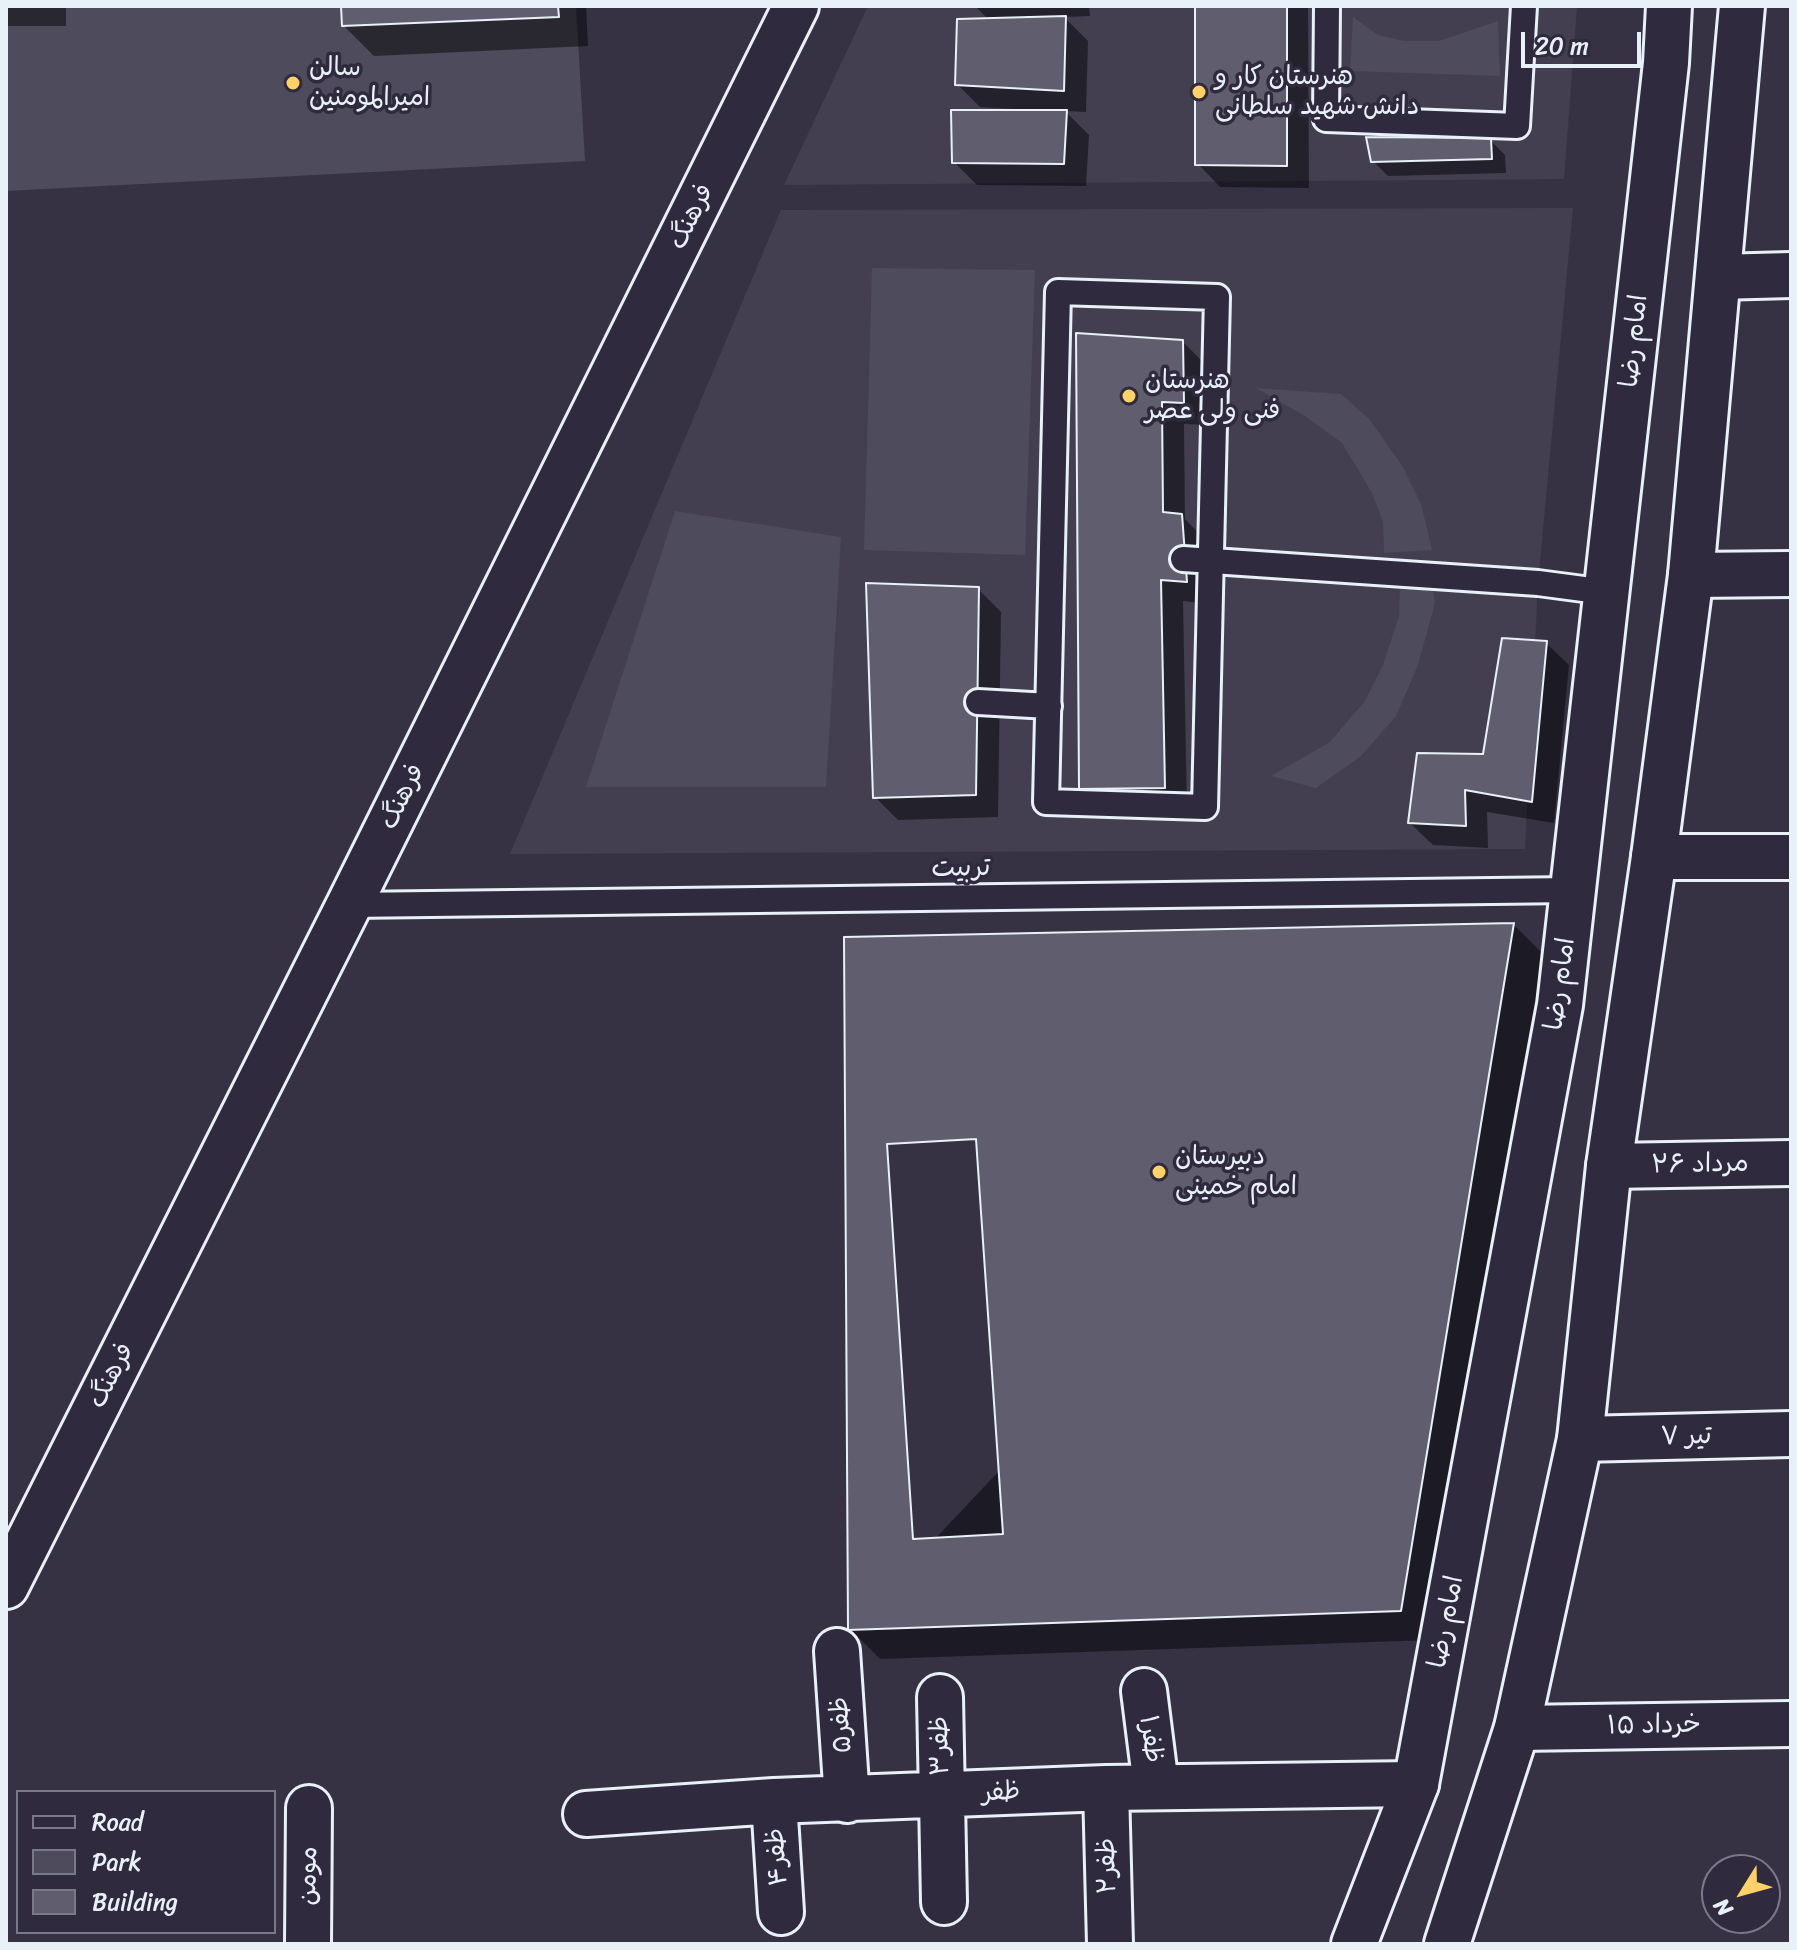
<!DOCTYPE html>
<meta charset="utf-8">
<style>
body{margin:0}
#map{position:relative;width:1797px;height:1950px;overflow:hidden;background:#363244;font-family:Sriracha,sans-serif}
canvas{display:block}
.frame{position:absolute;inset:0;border:8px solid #e8f1f8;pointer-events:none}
.legend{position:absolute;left:16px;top:1790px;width:260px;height:144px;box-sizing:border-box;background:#2f2a3d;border:2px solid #797a88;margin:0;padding:10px 14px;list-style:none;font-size:24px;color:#e8f1f8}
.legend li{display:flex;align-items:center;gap:16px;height:40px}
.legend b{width:40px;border:2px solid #797a88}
.north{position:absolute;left:1701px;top:1854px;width:80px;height:80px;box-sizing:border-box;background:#2f2a3d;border:2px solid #797a88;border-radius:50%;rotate:233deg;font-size:22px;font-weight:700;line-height:32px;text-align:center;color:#e8f1f8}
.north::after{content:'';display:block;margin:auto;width:28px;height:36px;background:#ffd166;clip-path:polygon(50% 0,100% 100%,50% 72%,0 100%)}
.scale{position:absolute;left:1521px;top:32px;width:120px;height:36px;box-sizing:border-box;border:4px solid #e8f1f8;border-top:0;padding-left:10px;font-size:24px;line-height:28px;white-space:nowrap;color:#e8f1f8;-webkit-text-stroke:6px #2f2a3d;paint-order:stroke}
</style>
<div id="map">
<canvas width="1797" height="1950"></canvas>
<div class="frame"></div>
<ul class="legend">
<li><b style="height:10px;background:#2f2a3d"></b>Road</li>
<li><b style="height:22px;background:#4d4b5c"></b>Park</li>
<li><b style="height:22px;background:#605e6e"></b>Building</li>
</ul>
<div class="north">N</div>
<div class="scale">20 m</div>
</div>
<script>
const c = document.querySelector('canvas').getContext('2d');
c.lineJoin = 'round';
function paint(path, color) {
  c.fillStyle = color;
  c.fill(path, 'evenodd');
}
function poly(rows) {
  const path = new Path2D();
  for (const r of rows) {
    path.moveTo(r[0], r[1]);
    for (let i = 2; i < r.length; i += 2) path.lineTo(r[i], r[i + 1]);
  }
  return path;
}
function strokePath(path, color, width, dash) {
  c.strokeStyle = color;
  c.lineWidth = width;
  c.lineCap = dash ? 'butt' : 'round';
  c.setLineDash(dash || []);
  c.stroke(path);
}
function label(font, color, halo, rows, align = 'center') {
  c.font = font + ' Sriracha,"Playpen Sans Arabic",sans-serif';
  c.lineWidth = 7;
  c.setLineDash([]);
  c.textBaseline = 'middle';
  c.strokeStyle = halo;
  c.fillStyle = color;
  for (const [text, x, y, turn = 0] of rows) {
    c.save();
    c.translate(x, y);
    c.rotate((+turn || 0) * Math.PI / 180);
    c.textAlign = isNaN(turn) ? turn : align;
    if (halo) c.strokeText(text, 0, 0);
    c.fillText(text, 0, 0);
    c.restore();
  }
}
const built = poly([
 [868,6,1577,6,1564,179,784,185],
 [1573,208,1538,583,1525,849,510,854,781,210]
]);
const green = poly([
 [6,6,576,6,585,161,6,191],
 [1353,17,1378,35,1404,41,1439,41,1498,21,1500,76,1350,71],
 [872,268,1035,270,1025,555,864,550],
 [1256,388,1341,394,1370,420,1403,467,1421,504,1432,550,1384,553,1383,522,1372,493,1342,443,1305,416],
 [675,511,841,537,826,787,586,787],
 [1432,585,1435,603,1418,665,1396,716,1360,757,1316,788,1271,776,1330,742,1365,701,1383,665,1399,616,1400,588]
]);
const shadow = poly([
 [6,6,66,6,66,26,6,26],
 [343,6,586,6,588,46,374,56,344,26],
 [975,6,1089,6,1090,16,1064,17,1088,41,1086,112,1065,111,1089,135,1086,186,977,185,954,162,1013,112,1013,109,980,107,957,84,989,20],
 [1197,6,1308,6,1309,188,1220,187,1198,164],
 [1490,140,1505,155,1506,173,1388,176,1373,161],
 [1078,335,1182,341,1205,364,1206,425,1184,424,1185,519,1204,539,1208,604,1183,601,1187,810,1103,811,1081,788],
 [978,589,1001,612,998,817,898,820,875,797],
 [1546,643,1569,665,1554,823,1487,812,1488,848,1433,845,1410,823,1485,756],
 [1514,925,1543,954,1430,1640,880,1659,850,1629]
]);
const building = poly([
 [341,6,558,6,559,17,342,26,341,6],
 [1195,6,1287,6,1287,166,1195,165,1195,6],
 [1066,16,1064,91,955,85,957,19,1066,16],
 [951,110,1067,110,1064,164,952,163,951,110],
 [1366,137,1491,138,1492,159,1371,162,1366,137],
 [1076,333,1183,340,1184,403,1162,402,1163,512,1182,514,1187,582,1161,580,1165,788,1079,789,1076,333],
 [866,583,979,587,976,795,873,798,866,583],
 [1502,638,1547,641,1532,802,1465,790,1466,826,1408,823,1417,753,1483,754,1502,638],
 [1514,923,1401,1611,848,1630,844,937,1514,923],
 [976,1139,1003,1534,913,1539,887,1144,976,1139]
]);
const lane = poly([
 [1327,6,1326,119,1517,126,1524,6],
 [1058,292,1217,297,1205,807,1046,802,1058,292],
 [1183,559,1538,583,1606,592],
 [978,702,1049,706],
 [349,905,1573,890]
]);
const street = poly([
 [1718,277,1791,275],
 [1691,575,1791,574],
 [1654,857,1791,857],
 [1609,1166,1791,1163],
 [1580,1439,1791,1434],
 [6,1586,349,905,796,6],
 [837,1651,847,1800],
 [1144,1691,1156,1786],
 [940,1697,944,1902],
 [1517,1728,1791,1724],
 [1106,1788,1110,1944],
 [774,1801,781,1912],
 [586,1814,774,1801,1106,1788,1416,1784],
 [308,1944,309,1808]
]);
const secondary = poly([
 [1354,1944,1416,1784,1560,1005,1666,63,1669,6],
 [1447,1944,1517,1728,1580,1439,1609,1166,1654,857,1691,575,1742,6]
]);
const markers = [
 [293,83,8,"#ffd166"],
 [1199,92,8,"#ffd166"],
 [1129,396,8,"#ffd166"],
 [1159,1172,8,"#ffd166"]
];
const poiNames = [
 ["سالن",309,68],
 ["امیرالمومنین",309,98],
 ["هنرستان کار و",1215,77],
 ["دانش شهید سلطانی",1215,107],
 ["هنرستان",1145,381],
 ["فنی ولی عصر",1145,411],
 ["دبیرستان",1175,1157],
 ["امام خمینی",1175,1187]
];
const streetNames = [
 ["فرهنگ",692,217,-64],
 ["امام رضا",1635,341,-84],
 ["فرهنگ",403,797,-64],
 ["تربیت",961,869,-1],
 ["امام رضا",1561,984,-82],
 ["۲۶ مرداد",1700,1165,-1],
 ["فرهنگ",112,1376,-63],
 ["۷ تیر",1686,1437,-1],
 ["امام رضا",1447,1622,-79],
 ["ظفر۵",842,1725,-94],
 ["۱۵ خرداد",1654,1726,-1],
 ["ظفر۱",1150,1739,83],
 ["ظفر۳",941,1746,-91],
 ["ظفر",1001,1793,-3],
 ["ظفر۴",778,1857,-94],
 ["ظفر۲",1108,1866,-91],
 ["مومن",309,1876,-89]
];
paint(built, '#433f51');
paint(green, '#4d4b5c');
paint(shadow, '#0007');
paint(building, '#605e6e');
strokePath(building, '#e8f1f8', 2);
strokePath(lane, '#e8f1f8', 30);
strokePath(street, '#e8f1f8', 50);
strokePath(secondary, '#e8f1f8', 50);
strokePath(lane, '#2f2a3d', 24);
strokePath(street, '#2f2a3d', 44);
strokePath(secondary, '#2f2a3d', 44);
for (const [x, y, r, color] of markers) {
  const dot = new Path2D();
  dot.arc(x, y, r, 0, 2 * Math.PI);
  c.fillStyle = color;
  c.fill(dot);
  strokePath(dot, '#2f2a3d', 3);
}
label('26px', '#e8f1f8', '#2f2a3d', poiNames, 'left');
label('26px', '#e8f1f8', '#2f2a3d', streetNames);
</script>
